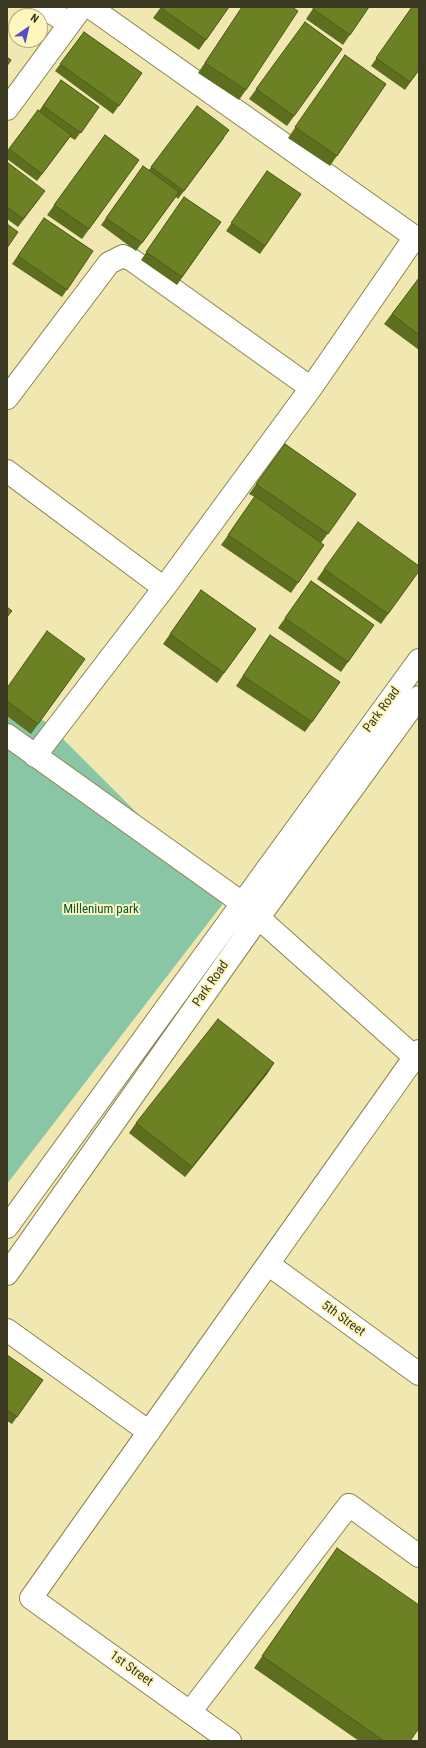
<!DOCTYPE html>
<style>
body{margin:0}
#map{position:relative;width:426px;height:1748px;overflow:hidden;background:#f0e8b0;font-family:"Roboto Condensed",sans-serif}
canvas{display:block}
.frame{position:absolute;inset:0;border:8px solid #3c3923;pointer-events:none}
.north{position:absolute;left:8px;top:8px;width:40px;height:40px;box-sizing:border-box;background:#fdf6bd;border:1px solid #b0aa7f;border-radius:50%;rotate:34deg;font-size:11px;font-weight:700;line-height:16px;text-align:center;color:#3c3923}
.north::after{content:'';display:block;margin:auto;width:14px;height:18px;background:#584fc6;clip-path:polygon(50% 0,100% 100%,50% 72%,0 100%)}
</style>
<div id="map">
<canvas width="426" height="1748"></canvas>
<div class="frame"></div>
<div class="north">N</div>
</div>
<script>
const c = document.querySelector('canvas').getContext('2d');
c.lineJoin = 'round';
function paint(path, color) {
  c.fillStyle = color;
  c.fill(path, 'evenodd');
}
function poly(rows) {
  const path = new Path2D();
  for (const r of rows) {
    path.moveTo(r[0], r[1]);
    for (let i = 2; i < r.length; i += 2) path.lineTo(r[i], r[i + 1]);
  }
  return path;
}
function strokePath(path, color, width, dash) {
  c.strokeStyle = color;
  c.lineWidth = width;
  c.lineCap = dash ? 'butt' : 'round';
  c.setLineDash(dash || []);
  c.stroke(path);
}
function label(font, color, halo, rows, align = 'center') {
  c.font = font + ' "Roboto Condensed",sans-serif';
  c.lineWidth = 4;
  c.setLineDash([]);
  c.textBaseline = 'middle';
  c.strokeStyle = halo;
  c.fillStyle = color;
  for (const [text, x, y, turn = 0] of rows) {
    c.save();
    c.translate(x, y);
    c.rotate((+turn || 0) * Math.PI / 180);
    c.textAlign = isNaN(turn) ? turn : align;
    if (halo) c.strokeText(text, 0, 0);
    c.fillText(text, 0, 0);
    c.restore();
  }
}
const green = poly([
 [7,697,47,723,225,901,7,1184]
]);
const minor = poly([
 [42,7,69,23],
 [90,7,419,240],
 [7,109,82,7],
 [7,398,109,263,123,256,132,260,311,388],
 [7,471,164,588],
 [7,735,242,903,419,1061],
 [35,756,164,588,311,388,415,237],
 [268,1264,419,1374],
 [7,1330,149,1432],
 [190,1712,349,1505,419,1556],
 [230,1741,31,1598,419,1051]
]);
const tertiary = poly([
 [7,1227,419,660],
 [7,1274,259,917,419,697]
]);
const wall = poly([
 [161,7,229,7,199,50,153,18],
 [242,7,246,90,239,100,198,73],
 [314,7,369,7,343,45,306,19],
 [412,7,419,70,405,90,371,66],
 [305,22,342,49,287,126,249,99],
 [84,32,142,73,113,114,55,71],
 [345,55,386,84,330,166,288,138],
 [61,80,99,107,75,140,70,137,37,181,7,159,7,151,38,110,39,111],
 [197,106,224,138,178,199,176,197,136,251,101,225,143,166,149,170],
 [105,135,139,160,82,239,47,215],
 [7,162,40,198,18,227,7,219],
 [267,171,301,194,260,254,226,231],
 [184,197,221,222,177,285,141,260],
 [44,218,93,251,62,297,12,264],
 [419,278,419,350,384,324],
 [285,444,356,494,321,543,324,545,291,593,221,545,255,497,249,494],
 [324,569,419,571,381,624,317,579],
 [311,581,374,625,341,672,278,628],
 [201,590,256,629,217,683,163,644],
 [270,635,340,682,305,732,236,686],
 [85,659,31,734,7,716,7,688],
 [274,1063,267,1074,185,1177,129,1133,136,1123],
 [7,1355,43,1380,12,1424,7,1421],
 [337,1548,410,1741,359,1741,254,1668]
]);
const shadedWall = poly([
 [274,1063,267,1074,185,1177,192,1167]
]);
const building = poly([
 [161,7,229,7,206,40,161,8,161,7],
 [242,7,292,7,298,11,246,90,205,63,242,7],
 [314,7,369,7,350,35,313,9,314,7],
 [412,7,419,7,419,70,410,82,376,58,412,7],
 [305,22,342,49,294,116,256,89,305,22],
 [84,32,142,73,119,106,60,64,84,32],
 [345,55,386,84,337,156,295,127,345,55],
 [7,57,11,60,7,66,7,57],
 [61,80,99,107,81,133,43,106,61,80],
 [197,106,229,130,184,191,151,167,197,106],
 [38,110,71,135,42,174,9,149,38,110],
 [105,135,139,160,89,229,54,205,105,135],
 [7,162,45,191,23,219,7,207,7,162],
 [143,166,179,192,142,243,106,218,143,166],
 [267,171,301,194,265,246,231,223,267,171],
 [184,197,221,222,182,277,146,252,184,197],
 [44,218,93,251,67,290,18,256,44,218],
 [7,224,18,232,7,248,7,224],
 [419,278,419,335,392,314,419,278],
 [285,444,356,494,328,534,256,484,285,444],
 [255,496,324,545,298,583,228,535,255,496],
 [358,522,419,566,419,571,388,614,324,569,358,522],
 [311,581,374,625,348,662,285,618,311,581],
 [201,590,256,629,224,673,170,634,201,590],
 [7,607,12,611,7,617,7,607],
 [47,631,85,659,38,724,7,701,7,688,47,631],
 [270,635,340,682,312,722,243,676,270,635],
 [218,1019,274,1063,192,1167,136,1123,218,1019],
 [7,1355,43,1380,17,1417,7,1410,7,1355],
 [337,1548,419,1605,419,1728,410,1741,384,1741,262,1656,337,1548]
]);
const streetNames = [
 ["Park Road",382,710,-54],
 ["Park Road",211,984,-55],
 ["5th Street",343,1319,36],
 ["1st Street",131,1669,36]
];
const parkNames = [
 ["Millenium park",101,910]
];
paint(green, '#89c6a6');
strokePath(minor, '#8b8450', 24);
strokePath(tertiary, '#8b8450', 24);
strokePath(minor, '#fff', 22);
strokePath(tertiary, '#fff', 22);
paint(wall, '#5d6f1f');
paint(shadedWall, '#4c5a19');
paint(building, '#6c8124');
strokePath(building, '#4c5a19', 1);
label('13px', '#3c3923', '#fdf6bd', streetNames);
label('13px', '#03593a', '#fdf6bd', parkNames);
</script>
